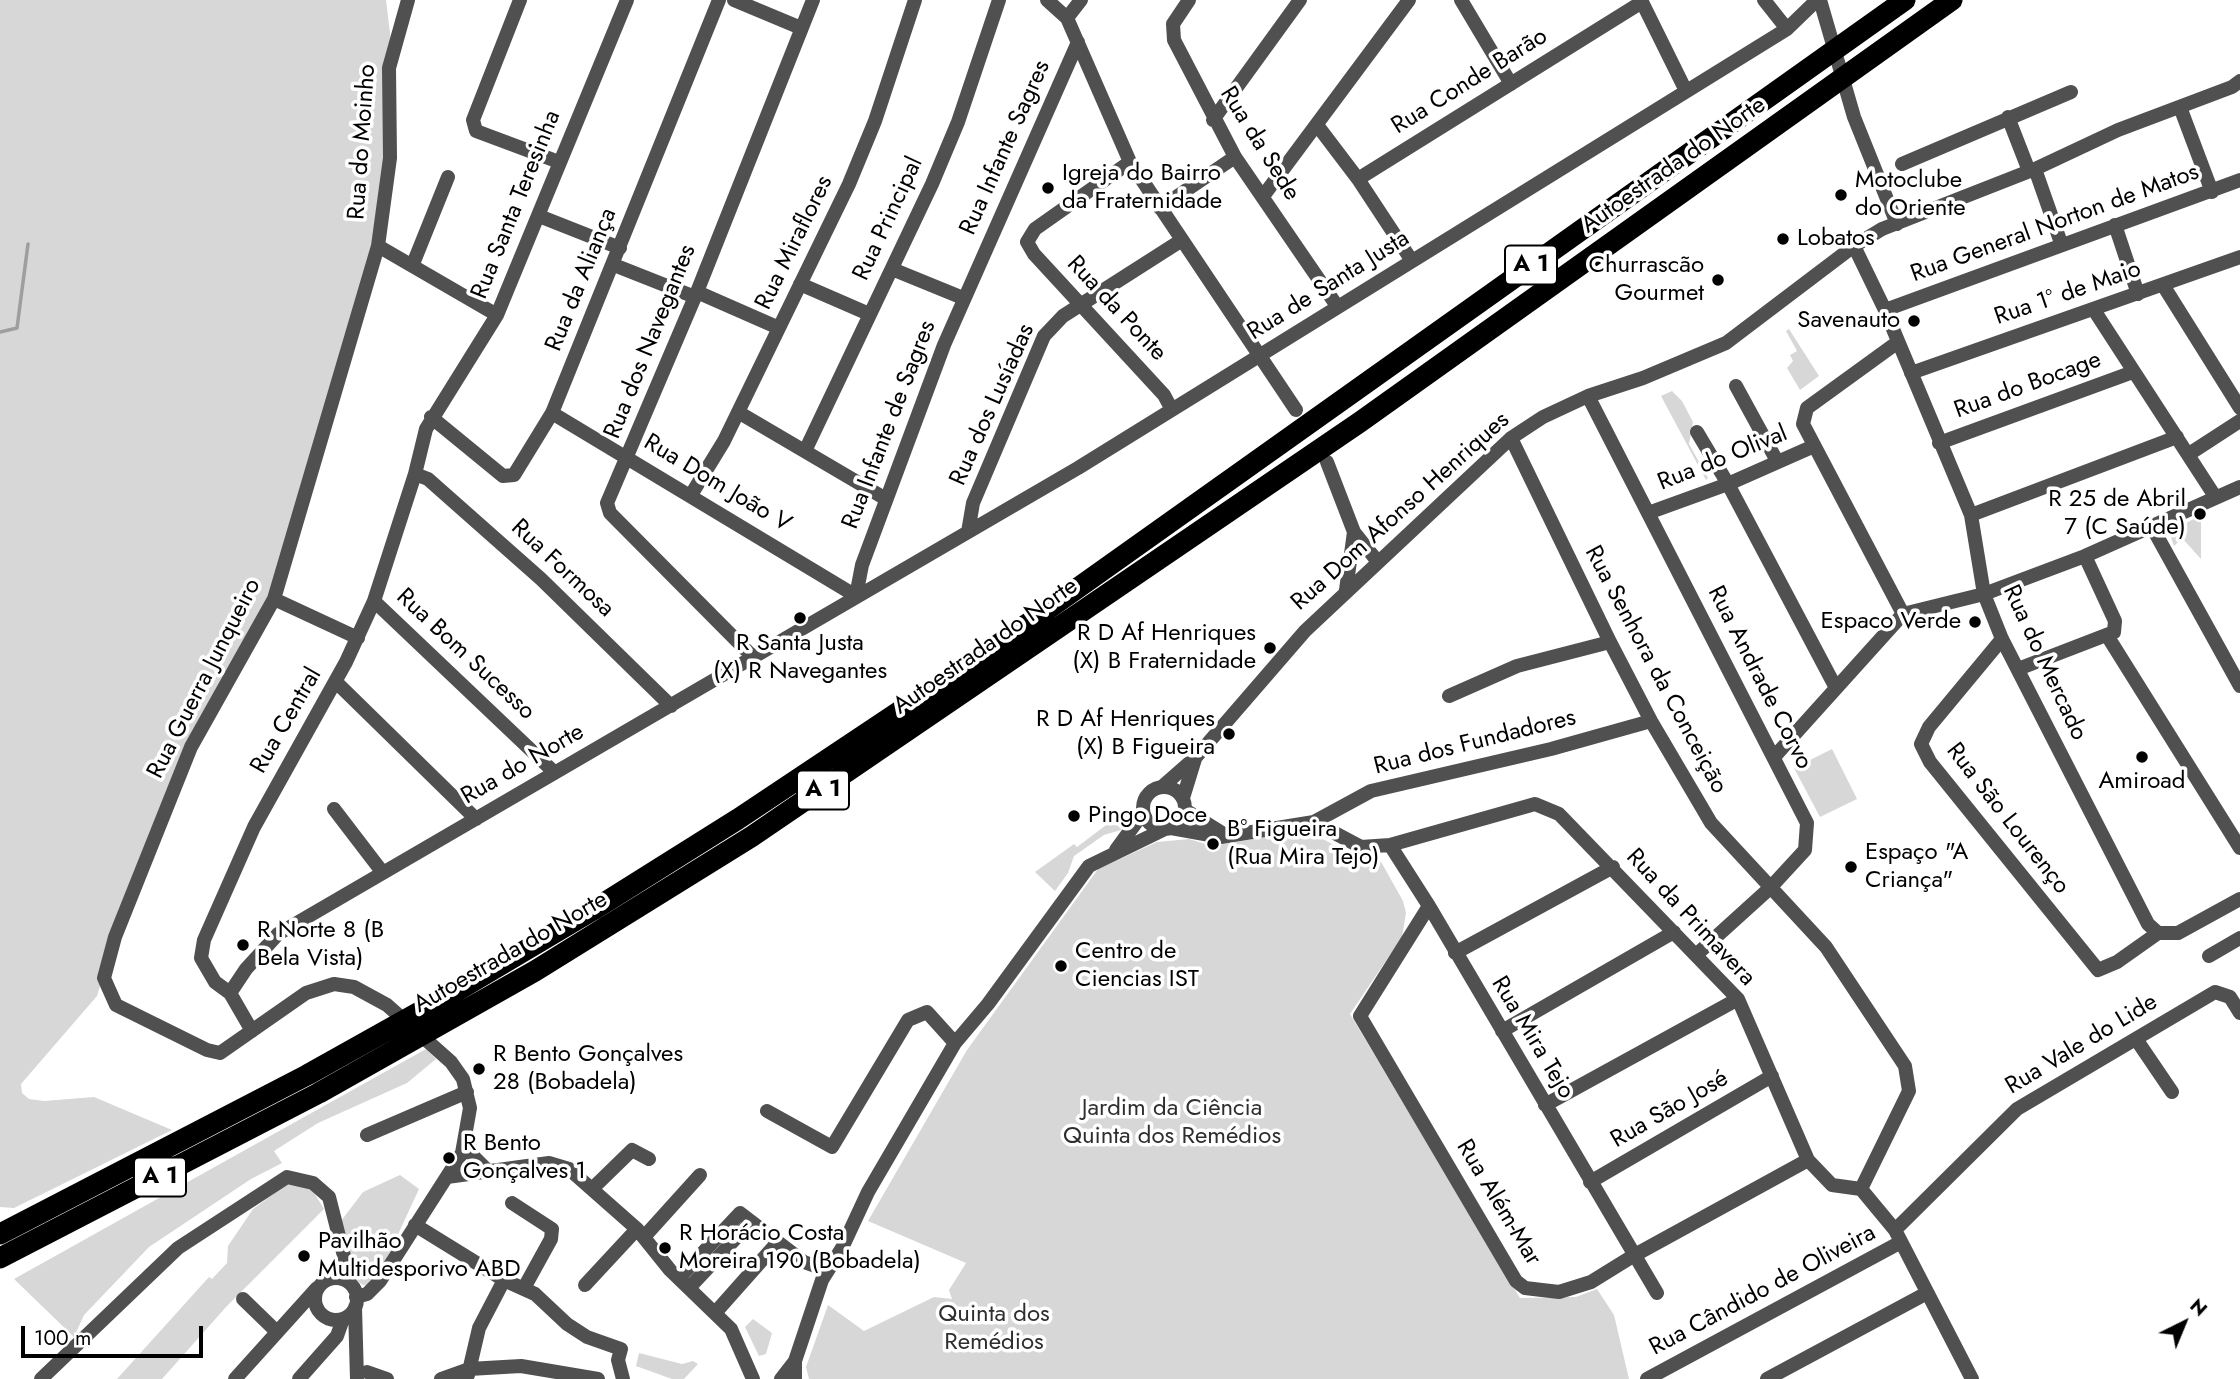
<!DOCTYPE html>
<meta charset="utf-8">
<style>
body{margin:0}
#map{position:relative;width:2240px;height:1379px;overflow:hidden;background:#fff;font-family:Jost,sans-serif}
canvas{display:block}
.north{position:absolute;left:2149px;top:1288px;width:70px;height:70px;-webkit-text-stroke:5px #fff;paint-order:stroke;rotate:43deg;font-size:19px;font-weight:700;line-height:28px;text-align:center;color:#000}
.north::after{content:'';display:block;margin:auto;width:24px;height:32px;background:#000;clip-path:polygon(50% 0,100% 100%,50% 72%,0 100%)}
.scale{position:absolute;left:21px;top:1326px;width:182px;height:32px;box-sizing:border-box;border:4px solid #000;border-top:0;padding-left:9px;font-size:21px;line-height:24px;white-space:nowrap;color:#000;-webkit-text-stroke:5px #fff;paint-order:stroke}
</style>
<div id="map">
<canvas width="2240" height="1379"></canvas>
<div class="north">N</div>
<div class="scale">100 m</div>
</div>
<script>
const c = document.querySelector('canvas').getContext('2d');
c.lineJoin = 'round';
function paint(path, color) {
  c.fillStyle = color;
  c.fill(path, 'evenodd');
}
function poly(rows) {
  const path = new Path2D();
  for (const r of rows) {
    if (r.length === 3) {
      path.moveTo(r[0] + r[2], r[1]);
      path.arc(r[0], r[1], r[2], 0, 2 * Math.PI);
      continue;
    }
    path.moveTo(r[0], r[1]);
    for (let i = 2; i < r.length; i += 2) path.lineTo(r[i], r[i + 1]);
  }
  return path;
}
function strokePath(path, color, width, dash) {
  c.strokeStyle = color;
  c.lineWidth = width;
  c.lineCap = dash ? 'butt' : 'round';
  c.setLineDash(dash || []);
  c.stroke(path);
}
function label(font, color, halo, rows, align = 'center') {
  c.font = font + ' Jost,sans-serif';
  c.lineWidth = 7;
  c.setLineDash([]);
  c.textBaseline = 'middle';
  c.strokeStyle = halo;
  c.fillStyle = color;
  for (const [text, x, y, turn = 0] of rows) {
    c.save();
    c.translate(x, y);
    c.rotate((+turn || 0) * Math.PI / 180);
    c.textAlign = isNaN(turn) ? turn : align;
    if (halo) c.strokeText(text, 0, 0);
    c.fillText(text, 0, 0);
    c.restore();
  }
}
const green = poly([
 [0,0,386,0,392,50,378,246,274,599,191,747,115,937,97,996,21,1084,22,1093,29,1099,44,1101,94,1097,172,1130,14,1208,0,1207],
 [1789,329,1819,376,1800,390,1787,368,1793,361,1790,355,1797,351,1786,331],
 [1672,391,1682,401,1693,422,1689,444,1708,478,1706,480,1661,396],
 [2207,512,2201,521,2201,559,2182,538,2174,546,2169,532],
 [1832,749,1857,799,1820,817,1794,768],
 [1130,807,1128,822,1121,830,1104,835,1074,856,1068,873,1055,891,1035,872,1074,844,1077,847],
 [1289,833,1319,837,1355,856,1380,860,1403,901,1406,913,1402,937,1350,1014,1520,1298,1576,1297,1597,1289,1614,1315,1629,1379,809,1379,806,1367,828,1305,864,1331,934,1297,952,1299,949,1290,966,1263,868,1221,967,1050,1098,869,1157,842,1189,839,1212,846],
 [426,1049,436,1059,407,1083,318,1123,274,1151,282,1163,251,1179,149,1247,84,1315,74,1337,14,1279],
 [400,1175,419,1189,382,1269,369,1285,363,1285,354,1279,341,1221,363,1192],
 [291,1181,310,1186,324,1209,226,1307,162,1379,117,1379,209,1277,212,1279,227,1263,228,1246,253,1209],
 [753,1319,772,1333,766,1354,759,1356,745,1327],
 [639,1353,682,1364,693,1361,698,1364,684,1379,672,1379,636,1366]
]);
const stream = poly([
 [0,332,17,328,28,244]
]);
const minor = poly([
 [520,0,473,120,476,131,559,162],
 [734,0,801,28],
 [1047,0,1067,18,1130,162,1296,410],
 [1189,0,1173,24,1174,40,1235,157,1337,306],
 [1461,0,1511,84],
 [1641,0,1686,91],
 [1764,0,1787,29],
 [1820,0,1854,117,1897,224],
 [1067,18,1081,0],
 [2180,107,2212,192],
 [2008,117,2029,171],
 [1213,120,1300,0],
 [1317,125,1358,179,1412,261],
 [1130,162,1035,229,1027,242,1034,254,1164,395,1171,408],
 [1902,164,2071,92],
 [2035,169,2061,243],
 [1358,179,1642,2],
 [1264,195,1409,0],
 [1160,208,1235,157],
 [539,216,620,248],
 [2115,225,2138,294],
 [378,246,497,315],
 [1854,246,1885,310,1971,515,1984,594,2002,639,2148,924,2158,933],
 [413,264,448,177],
 [614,265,695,297],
 [892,269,963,298],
 [800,284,869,314],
 [2163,285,2240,408],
 [697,292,779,328],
 [1885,310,2240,180],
 [2094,310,2216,498],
 [1898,342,1807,408,1803,424,1903,614],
 [1911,373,2240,257],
 [1736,386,1777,461],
 [1588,396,1807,823,1805,850,1770,888,1696,955],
 [738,412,886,499],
 [552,413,856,596],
 [431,417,503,476,514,475,552,413,719,0],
 [1697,432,1728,484,1836,688],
 [1511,438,1610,642,1651,721,1711,823,1826,947,1905,1066,1909,1091,1861,1189],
 [1939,443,2133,372],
 [805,451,932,184,958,122,999,0],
 [2189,454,2240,421],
 [1327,462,1354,532,1378,562],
 [415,474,428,479,541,579,671,706],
 [691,495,724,441,849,184,875,121,915,0],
 [1648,513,1728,484,1814,446],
 [1971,515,2177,437],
 [2152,527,2240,686],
 [968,532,973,503,1044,336,1063,316,1182,240],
 [1346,590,1354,532],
 [856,596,862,565,944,345,1078,42],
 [274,599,358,638],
 [374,601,554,772],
 [2108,637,2240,848],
 [2002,639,1929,727,1921,744,1930,762,2098,970,2117,962,2158,933],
 [752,656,610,513,607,503,697,292,813,0],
 [2018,669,2114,632,2115,621,2085,556],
 [336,682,476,819],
 [1449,696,1517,666,1610,642],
 [1775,756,1903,614,1984,594,2085,556,2240,487],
 [1163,786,1196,757,1305,631,1511,438,1543,417,1588,396,1643,378,1726,343,1854,246,1882,229,2035,169,2118,130,2232,87,2240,81],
 [1164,808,21],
 [1183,798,1195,759],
 [334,809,383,873],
 [1185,810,1222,833],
 [1314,822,1371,791,1551,749,1651,721],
 [1171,828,1221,837,1314,822,1361,847,1390,845,1535,804,1559,814,1738,999,1808,1160,1832,1185,1861,1189,1895,1230,1972,1379],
 [1390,845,1429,906,1657,1293],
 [1116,850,1143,813],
 [1429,906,1360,1016,1516,1281,1525,1288,1559,1292,1591,1282,1633,1256,1808,1160],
 [2158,933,2178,933,2240,899],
 [1455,953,1613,867],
 [2209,956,2240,938],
 [230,993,246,969,278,934,1078,468,1787,29,1817,0],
 [252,1031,230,993,215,982,201,958,204,940,254,827,346,662,374,601,415,474,426,429,497,315,627,0],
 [1502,1031,1674,932],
 [2136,1039,2172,1092],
 [1545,1105,1738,999],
 [767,1111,832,1147,908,1020,927,1012,955,1043],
 [367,1135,467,1092],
 [466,1137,473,1156,488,1171],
 [447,1177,549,1163,569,1169,637,1229,670,1270,731,1329,753,1379],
 [1590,1182,1772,1076],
 [593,1188,632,1150,649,1159],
 [512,1203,552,1229,551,1239,524,1288],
 [415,1225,504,1280,535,1294,567,1324,587,1337,621,1349,618,1360,623,1379],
 [1895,1230,2017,1109,2215,992,2230,997,2240,1013],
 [644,1237,700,1175],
 [679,1278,740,1213,804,1262,826,1270],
 [336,1299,21],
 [585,1285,637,1229],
 [689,1288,751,1222],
 [356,1297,367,1294,380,1281,462,1153,470,1108,463,1079,451,1062,387,1005,354,987,334,984,306,993,220,1053,207,1050,116,1005,104,978,115,937,191,747,274,599,378,246,390,158,389,68,408,0],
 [243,1299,277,1332],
 [355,1307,357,1379],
 [715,1313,778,1242],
 [367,1372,387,1379],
 [468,1375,479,1328,504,1280],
 [41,1379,178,1248,287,1177,313,1183,329,1197,345,1260,342,1279],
 [235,1379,317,1288],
 [299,1379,337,1336,343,1319],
 [441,1379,469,1369,521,1366,598,1379],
 [781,1379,795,1361],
 [795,1379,795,1361,822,1280,842,1248,868,1192,955,1043,988,1004,1089,866,1165,829],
 [1647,1379,1901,1242],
 [1767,1379,1927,1293]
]);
const highway = poly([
 [0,1234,307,1075,450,995,593,910,738,819,975,661,1905,0],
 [0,1258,319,1093,535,971,751,837,1360,422,1952,0]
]);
const markers = [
 [1048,188,7,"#000"],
 [1841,195,7,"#000"],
 [1783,239,7,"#000"],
 [1718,280,7,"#000"],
 [1914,321,7,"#000"],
 [2200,514,7,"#000"],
 [800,618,7,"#000"],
 [1975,622,7,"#000"],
 [1270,648,7,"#000"],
 [1229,734,7,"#000"],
 [2142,757,7,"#000"],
 [1074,816,7,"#000"],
 [1213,844,7,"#000"],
 [1851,867,7,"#000"],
 [243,945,7,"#000"],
 [1061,966,7,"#000"],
 [479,1069,7,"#000"],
 [449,1158,7,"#000"],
 [665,1248,7,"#000"],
 [304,1256,7,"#000"]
];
const shields = [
 [1531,265,52],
 [823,790,52],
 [160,1177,52]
];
const shieldNames = [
 ["A 1",1531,265],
 ["A 1",823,790],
 ["A 1",160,1177]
];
const streetNames = [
 ["Rua Conde Barão",1470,82,-32],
 ["Rua do Moinho",363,142,-86],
 ["Rua da Sede",1259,144,58],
 ["Rua Infante Sagres",1006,148,-66],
 ["Autoestrada do Norte",1674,166,-35],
 ["Rua Santa Teresinha",517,205,-68],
 ["Rua Principal",889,219,-65],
 ["Rua General Norton de Matos",2055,224,-20],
 ["Rua Miraflores",795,243,-64],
 ["Rua da Aliança",582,280,-68],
 ["Rua de Santa Justa",1329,286,-32],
 ["Rua 1º de Maio",2068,294,-19],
 ["Rua da Ponte",1116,309,47],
 ["Rua dos Navegantes",651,342,-68],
 ["Rua do Bocage",2028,386,-20],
 ["Rua dos Lusíadas",993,405,-66],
 ["Rua Infante de Sagres",890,425,-69],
 ["Rua do Olival",1723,459,-22],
 ["Rua Dom João V",717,484,31],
 ["Rua Dom Afonso Henriques",1401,512,-42],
 ["Rua Formosa",562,569,43],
 ["Autoestrada do Norte",986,647,-35],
 ["Rua Bom Sucesso",465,655,43],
 ["Rua do Mercado",2044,663,65],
 ["Rua Senhora da Conceição",1655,670,62],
 ["Rua Andrade Corvo",1759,678,63],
 ["Rua Guerra Junqueiro",205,679,-63],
 ["Rua Central",287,721,-60],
 ["Rua dos Fundadores",1475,743,-14],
 ["Rua do Norte",523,765,-30],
 ["Rua São Lourenço",2007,819,52],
 ["Rua da Primavera",1690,918,47],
 ["Autoestrada do Norte",511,953,-30],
 ["Rua Mira Tejo",1532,1038,59],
 ["Rua Vale do Lide",2082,1045,-31],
 ["Rua São José",1670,1110,-30],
 ["Rua Além-Mar",1498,1203,59],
 ["Rua Cândido de Oliveira",1763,1291,-28]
];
const poiNames = [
 ["Igreja do Bairro",1062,174],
 ["da Fraternidade",1062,202],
 ["Motoclube",1855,181],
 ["do Oriente",1855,209],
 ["Lobatos",1797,239],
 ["Churrascão",1704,266,"right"],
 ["Gourmet",1704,294,"right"],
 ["Savenauto",1900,321,"right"],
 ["R 25 de Abril",2186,500,"right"],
 ["7 (C Saúde)",2186,528,"right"],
 ["Espaco Verde",1961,622,"right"],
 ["R D Af Henriques",1256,634,"right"],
 ["(X) B Fraternidade",1256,662,"right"],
 ["R Santa Justa",800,644,"center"],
 ["(X) R Navegantes",800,672,"center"],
 ["R D Af Henriques",1215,720,"right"],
 ["(X) B Figueira",1215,748,"right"],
 ["Amiroad",2142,782,"center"],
 ["Pingo Doce",1088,816],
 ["Bº Figueira",1227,830],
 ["(Rua Mira Tejo)",1227,858],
 ["Espaço \"A",1865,853],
 ["Criança\"",1865,881],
 ["R Norte 8 (B",257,931],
 ["Bela Vista)",257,959],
 ["Centro de",1075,952],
 ["Ciencias IST",1075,980],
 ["R Bento Gonçalves",493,1055],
 ["28 (Bobadela)",493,1083],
 ["R Bento",463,1144],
 ["Gonçalves 1",463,1172],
 ["R Horácio Costa",679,1234],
 ["Moreira 190 (Bobadela)",679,1262],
 ["Pavilhão",318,1242],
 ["Multidesporivo ABD",318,1270]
];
const parkNames = [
 ["Jardim da Ciência",1172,1109],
 ["Quinta dos Remédios",1172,1137],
 ["Quinta dos",994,1315],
 ["Remédios",994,1343]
];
paint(green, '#d7d7d7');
strokePath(stream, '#9e9e9e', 3.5);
strokePath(minor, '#505050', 14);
strokePath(highway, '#000', 21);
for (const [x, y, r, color] of markers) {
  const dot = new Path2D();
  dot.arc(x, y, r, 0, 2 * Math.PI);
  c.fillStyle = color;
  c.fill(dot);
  strokePath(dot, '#fff', 2.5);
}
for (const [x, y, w] of shields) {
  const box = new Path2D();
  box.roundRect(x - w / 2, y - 19.5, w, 39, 5);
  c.fillStyle = '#fff';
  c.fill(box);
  strokePath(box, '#000', 2);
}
label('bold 23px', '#000', null, shieldNames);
label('24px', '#000', '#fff', streetNames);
label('24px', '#000', '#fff', poiNames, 'left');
label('24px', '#2e2e2e', '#fff', parkNames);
</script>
